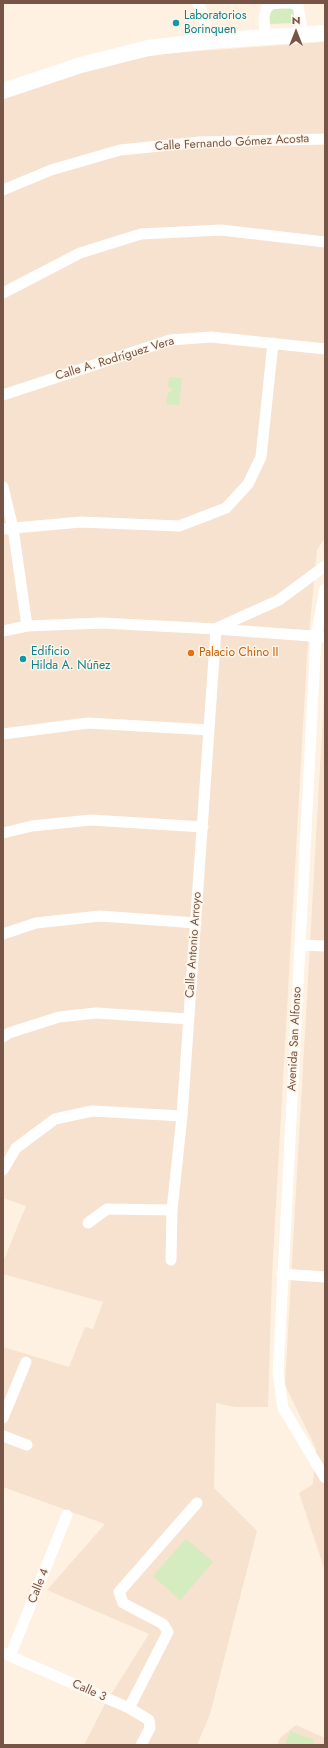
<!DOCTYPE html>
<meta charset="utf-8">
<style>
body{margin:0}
#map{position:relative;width:328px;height:1748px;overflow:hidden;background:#fef1e1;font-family:Jost,sans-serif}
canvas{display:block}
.frame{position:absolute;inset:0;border:4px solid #765546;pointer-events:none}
.north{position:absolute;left:276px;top:12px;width:40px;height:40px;-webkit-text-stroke:3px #fff5e9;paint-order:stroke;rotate:0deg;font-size:11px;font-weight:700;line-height:16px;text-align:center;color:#765546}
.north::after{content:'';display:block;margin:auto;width:14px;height:18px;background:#765546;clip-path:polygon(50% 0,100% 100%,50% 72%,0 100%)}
</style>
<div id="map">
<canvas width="328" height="1748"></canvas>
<div class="frame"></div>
<div class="north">N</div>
</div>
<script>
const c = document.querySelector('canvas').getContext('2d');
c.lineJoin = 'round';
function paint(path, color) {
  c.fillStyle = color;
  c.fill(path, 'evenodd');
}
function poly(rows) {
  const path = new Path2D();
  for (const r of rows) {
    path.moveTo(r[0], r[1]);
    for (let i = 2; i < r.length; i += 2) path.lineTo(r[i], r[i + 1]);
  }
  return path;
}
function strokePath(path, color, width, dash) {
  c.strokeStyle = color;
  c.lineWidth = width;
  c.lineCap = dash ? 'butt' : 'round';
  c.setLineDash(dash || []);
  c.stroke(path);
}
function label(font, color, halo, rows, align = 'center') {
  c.font = font + ' Jost,sans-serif';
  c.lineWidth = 3;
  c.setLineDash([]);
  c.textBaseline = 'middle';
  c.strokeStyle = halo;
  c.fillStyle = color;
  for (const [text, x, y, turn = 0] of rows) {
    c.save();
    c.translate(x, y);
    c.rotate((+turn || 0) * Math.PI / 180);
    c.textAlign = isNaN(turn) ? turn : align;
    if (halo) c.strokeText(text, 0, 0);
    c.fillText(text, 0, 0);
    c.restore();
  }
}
const residential = poly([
 [325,42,325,538,317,550,307,656,272,1275,268,1407,235,1407,216,1403,214,1488,257,1531,210,1714,197,1745,84,1745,105,1704,149,1634,47,1590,105,1524,3,1487,3,1347,69,1367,85,1327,93,1329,103,1302,3,1274,3,1262,26,1206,3,1198,3,98,97,67,159,54],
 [325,679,325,1571,299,1493,313,1484,316,1449,285,1385],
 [296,1725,325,1738,325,1745,277,1745,280,1738]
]);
const green = poly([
 [276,7,294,8,295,23,270,24,268,18,270,10],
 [169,377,182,378,179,405,166,404,168,392,171,392,172,388,168,387],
 [186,1539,213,1562,180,1600,153,1576],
 [290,1731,314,1740,312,1745,285,1745]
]);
const minor = poly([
 [197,3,201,9,209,41],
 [285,3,292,3,298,6,303,34],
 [265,37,264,17,266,9,271,4,282,3],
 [3,190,51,170,120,150,200,142,325,139],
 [3,293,80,253,141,234,221,230,325,242],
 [3,395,170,340,211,337,325,349],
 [3,487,13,528,27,626],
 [3,529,81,522,179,526,226,508,248,484,261,457,273,343],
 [325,589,316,636,278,1373,283,1408,325,1478],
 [217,628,279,600,325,566],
 [3,631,27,626,102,623,216,629,325,637],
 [3,734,88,723,209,730],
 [3,833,32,826,91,820,203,827],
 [3,934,36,923,100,916,196,923],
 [300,945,325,946],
 [3,1037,9,1033,59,1017,96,1013,189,1019],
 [3,1170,16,1148,55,1119,92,1111,182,1116],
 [88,1223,107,1209,172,1210],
 [171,1260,172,1210,182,1116,216,629],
 [282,1274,325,1277],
 [3,1418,26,1362],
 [3,1436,27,1445],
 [3,1653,129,1708,149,1720,150,1728,141,1745],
 [10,1656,67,1515],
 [129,1708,168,1632,163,1624,123,1603,119,1592,197,1503]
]);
const secondary = poly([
 [3,91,81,65,148,48,209,41,325,33]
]);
const markers = [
 [176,23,4,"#0f9aa8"],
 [191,653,4,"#e8710a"],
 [23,659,4,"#0f9aa8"]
];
const cultureNames = [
 ["Laboratorios",184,16],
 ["Borinquen",184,30],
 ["Edificio",31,652],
 ["Hilda A. Núñez",31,666]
];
const streetNames = [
 ["Calle Fernando Gómez Acosta",232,143,-3],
 ["Calle A. Rodríguez Vera",115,359,-17],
 ["Calle Antonio Arroyo",194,945,-86],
 ["Avenida San Alfonso",295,1039,-87],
 ["Calle 4",39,1586,-68],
 ["Calle 3",89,1691,24]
];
const foodNames = [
 ["Palacio Chino II",199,653]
];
paint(residential, '#f6e2cf');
paint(green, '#d4ecbf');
strokePath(minor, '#fff', 11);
strokePath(secondary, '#fff', 16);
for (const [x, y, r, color] of markers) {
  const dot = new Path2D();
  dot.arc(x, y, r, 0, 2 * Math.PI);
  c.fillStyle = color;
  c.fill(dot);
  strokePath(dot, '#fff5e9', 1.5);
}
label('12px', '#0d838f', '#fff5e9', cultureNames, 'left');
label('12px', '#765546', '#fff5e9', streetNames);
label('12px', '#c56008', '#fff5e9', foodNames, 'left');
</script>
